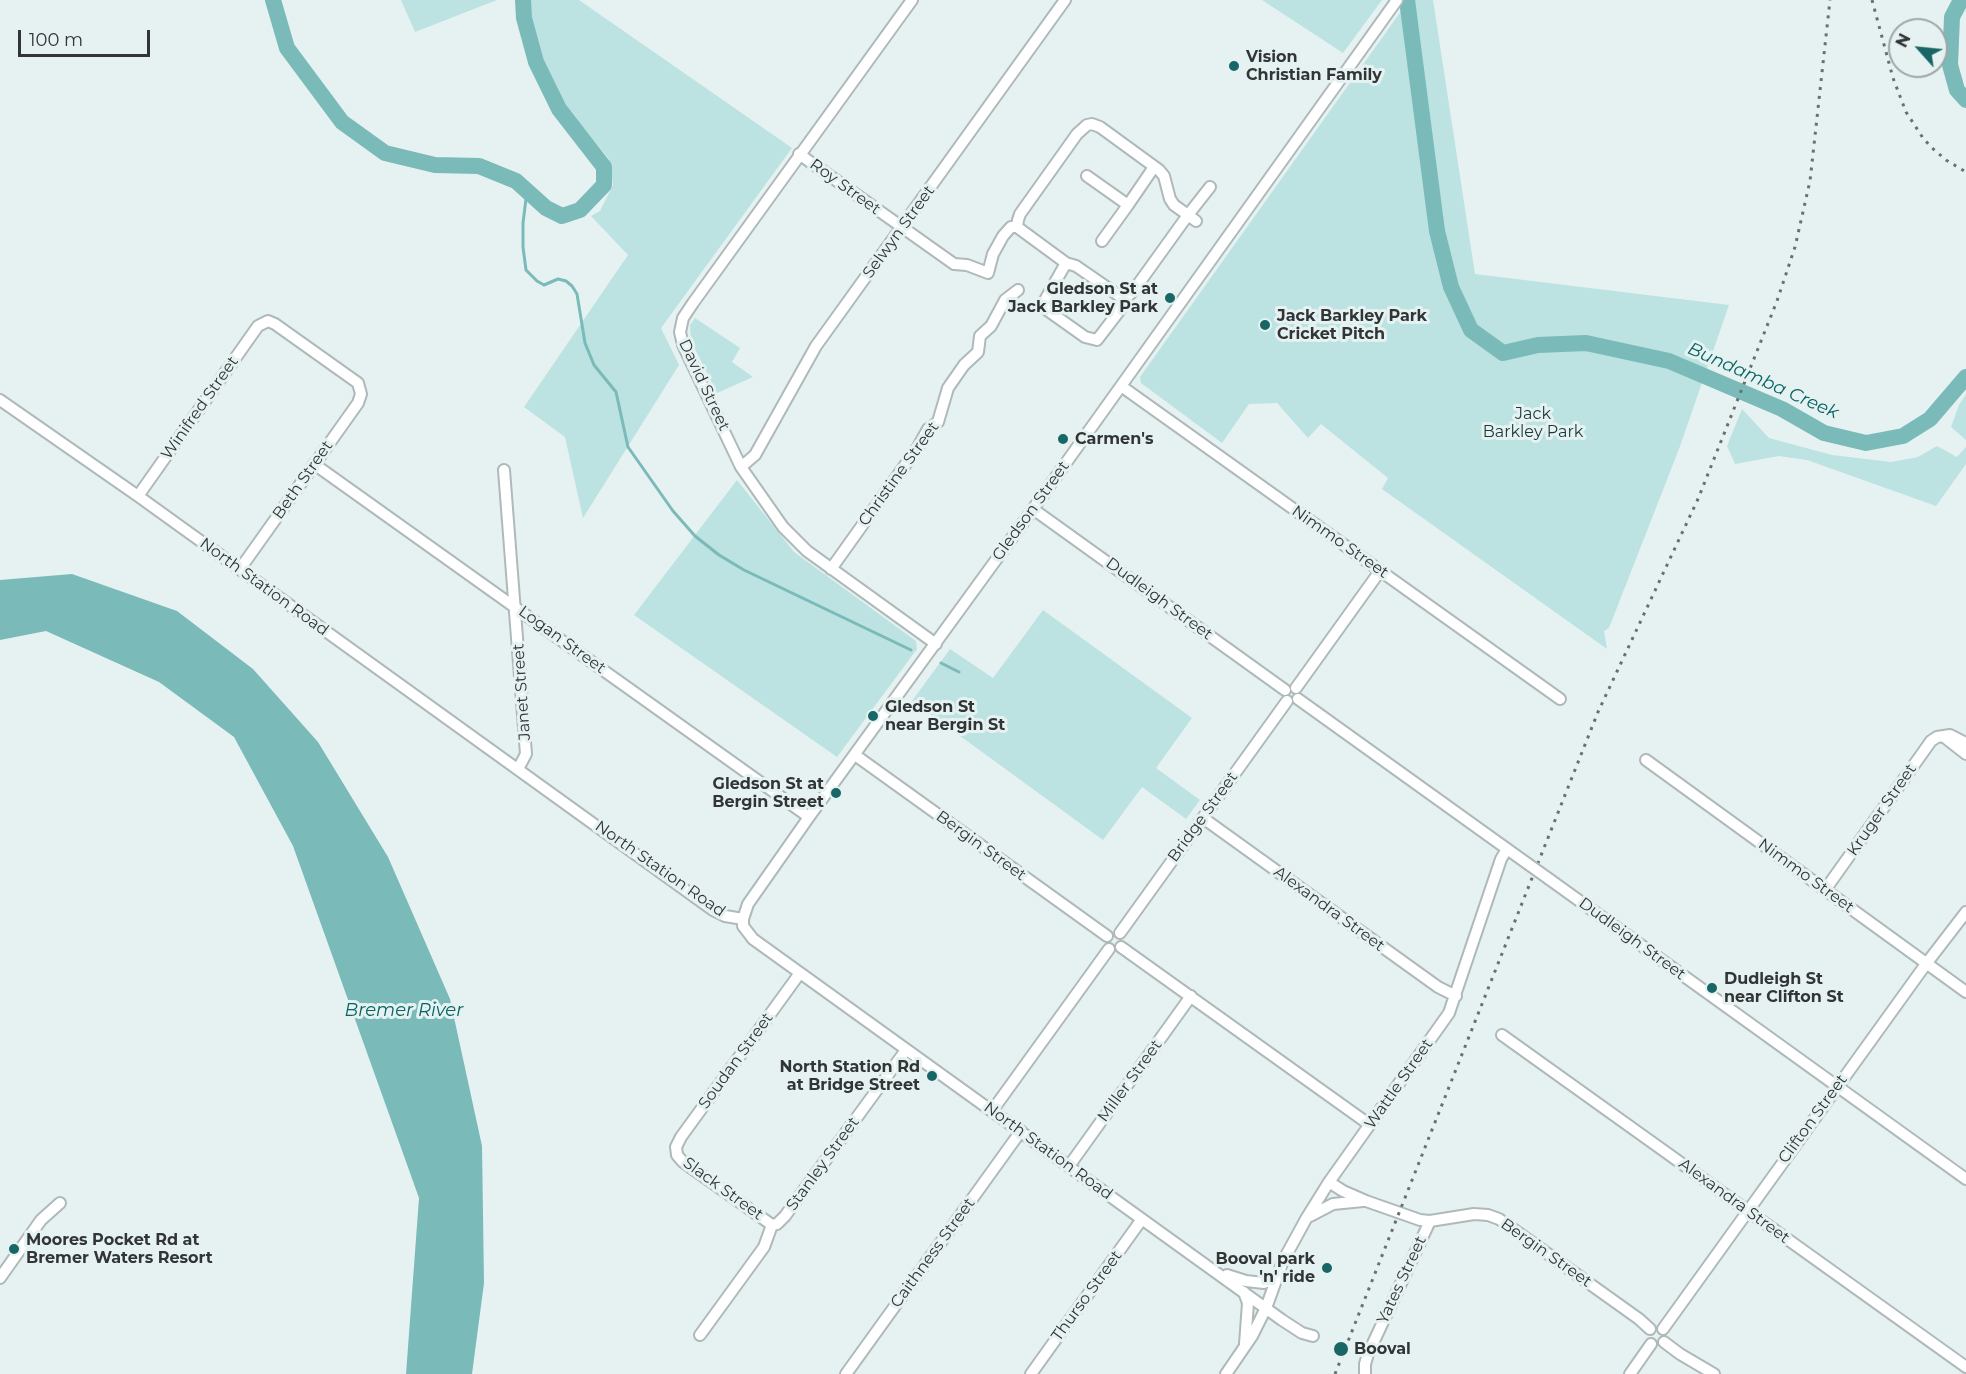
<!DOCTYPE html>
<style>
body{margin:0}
#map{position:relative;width:1966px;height:1374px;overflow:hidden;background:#e6f2f1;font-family:Montserrat,sans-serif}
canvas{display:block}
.north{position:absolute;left:1888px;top:18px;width:60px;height:60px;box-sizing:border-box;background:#e6f2f1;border:2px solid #9ea6a6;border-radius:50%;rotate:297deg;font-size:16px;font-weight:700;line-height:24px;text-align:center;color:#313535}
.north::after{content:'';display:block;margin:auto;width:21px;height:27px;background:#186666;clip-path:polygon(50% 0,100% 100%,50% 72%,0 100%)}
.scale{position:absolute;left:18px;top:30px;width:132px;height:27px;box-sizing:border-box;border:3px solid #313535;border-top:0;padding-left:8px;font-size:18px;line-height:21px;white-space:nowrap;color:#313535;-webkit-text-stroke:4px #e6f2f1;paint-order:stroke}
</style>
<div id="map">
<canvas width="1966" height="1374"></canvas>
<div class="north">N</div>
<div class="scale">100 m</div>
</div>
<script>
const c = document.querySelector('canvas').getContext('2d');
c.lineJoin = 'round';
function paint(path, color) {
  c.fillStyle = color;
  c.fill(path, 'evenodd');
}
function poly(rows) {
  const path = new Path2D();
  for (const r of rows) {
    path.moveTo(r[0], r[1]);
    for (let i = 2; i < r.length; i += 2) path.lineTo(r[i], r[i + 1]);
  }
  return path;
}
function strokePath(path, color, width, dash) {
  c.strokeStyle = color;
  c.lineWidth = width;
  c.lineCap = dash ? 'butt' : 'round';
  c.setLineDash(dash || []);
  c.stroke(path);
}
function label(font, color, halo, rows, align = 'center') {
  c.font = font + ' Montserrat,sans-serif';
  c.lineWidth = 6;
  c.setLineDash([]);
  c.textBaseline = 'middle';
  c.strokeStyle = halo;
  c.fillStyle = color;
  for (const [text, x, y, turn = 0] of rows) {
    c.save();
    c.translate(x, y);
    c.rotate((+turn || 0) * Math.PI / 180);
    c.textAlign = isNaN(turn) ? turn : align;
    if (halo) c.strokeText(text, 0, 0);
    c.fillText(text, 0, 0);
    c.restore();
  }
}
const green = poly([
 [401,0,497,0,415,32],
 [530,0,579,0,792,148,661,328,679,365,583,518,565,437,524,407,628,255,591,216,600,211,613,185,609,159,563,103,541,56,530,18],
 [1262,0,1382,0,1343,53],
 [1409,0,1433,0,1475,274,1729,305,1679,449,1609,628,1604,631,1607,649,1382,489,1388,478,1321,424,1308,438,1277,403,1249,404,1222,443,1141,383,1140,377],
 [695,318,740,348,732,362,753,377,717,393,691,341,690,325],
 [1966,394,1966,440,1951,427,1959,405],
 [1742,409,1769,438,1832,455,1891,462,1918,457,1937,446,1957,457,1966,447,1966,464,1936,506,1807,460,1779,456,1735,464,1727,446],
 [737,480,794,552,916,641,917,649,837,757,634,615],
 [1043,610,1192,718,1156,768,1200,800,1186,819,1142,787,1103,840,912,701,950,649,993,678]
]);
const water = poly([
 [72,574,177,611,253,669,318,742,388,857,450,999,482,1146,484,1283,472,1374,406,1374,419,1198,293,846,234,737,159,682,46,631,0,640,0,580]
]);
const stream = poly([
 [527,191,523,223,523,247,526,270,537,281,544,285,558,279,566,281,572,286,577,294,585,343,594,365,616,392,628,447,673,511,695,536,719,555,744,570,911,650],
 [941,663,959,672]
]);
const river = poly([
 [273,0,287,48,342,122,385,153,435,165,479,166,516,181,546,208,562,216,580,210,604,185,604,167,559,109,536,62,524,18,523,0],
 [1407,0,1437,231,1451,287,1471,330,1503,353,1538,345,1586,343,1669,361,1782,409,1824,433,1866,443,1903,436,1930,419,1966,377],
 [1961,0,1952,17,1950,65,1957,90,1966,100]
]);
const minor = poly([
 [912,0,693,303,683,318,680,332,683,345,741,467,783,527,807,551,936,644],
 [799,154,954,264,967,265,988,273,993,254,1003,236,1011,227,1017,227],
 [1087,176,1128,205,1154,167],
 [1102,241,1128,205],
 [1066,263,1017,227,1018,220,1020,214,1077,134,1087,125,1092,124,1100,127,1159,170,1164,176,1170,199,1174,205,1188,215,1210,187],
 [1123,297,1120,310,1097,340,1085,337,1047,310,1044,302,1066,263,1076,266,1118,295,1123,297,1129,295,1134,290,1188,215,1196,221],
 [1121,386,1560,699],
 [0,400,138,496,713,910,725,916,743,919],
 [314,464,809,817],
 [741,467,755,455,816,346,1065,0],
 [504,470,526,754,518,769],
 [138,496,258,326,268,321,275,324,358,383,361,394,358,403,240,569],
 [1033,509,1285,690],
 [831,569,918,447,928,429,938,422,948,388,964,365,978,352,980,336,991,326,1005,300,1018,290],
 [1296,688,1380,571],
 [1298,699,1528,864],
 [1943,736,1966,754],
 [855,755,1107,936],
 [1646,760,1966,992],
 [1203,818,1438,987,1456,996],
 [1549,879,1966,1179],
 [1825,890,1931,741,1937,737,1950,735,1966,743],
 [1120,933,1287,701],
 [1121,947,1370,1125],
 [1502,1035,1966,1367],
 [992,1111,1109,949],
 [1069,1166,1191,996],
 [1329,1182,1343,1191,1366,1201,1420,1220,1430,1221,1474,1214,1488,1215,1499,1219,1639,1319,1650,1329],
 [1310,1216,1333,1204,1363,1201],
 [772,1225,683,1162,677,1155,676,1147,681,1137,800,973],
 [1227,1275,1246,1281,1264,1283,1278,1277],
 [0,1278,41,1220,60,1203],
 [1244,1292,1248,1303,1245,1344],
 [1663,1329,1926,964,1966,912],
 [700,1335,764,1247,772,1225,777,1224,785,1216,906,1050],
 [1313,1336,1302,1333,1282,1320,753,939,743,926,743,919,748,904,809,817,1033,509,1397,0],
 [1664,1342,1680,1354,1714,1374],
 [846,1374,1021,1131],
 [1031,1374,1142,1219],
 [1226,1374,1252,1336,1266,1308,1283,1261,1306,1219,1329,1182,1449,1013,1501,859,1507,849],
 [1365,1374,1365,1364,1368,1354,1430,1221],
 [1630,1374,1651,1344]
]);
const rail = poly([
 [1872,0,1893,78,1906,112,1923,138,1931,147,1946,160,1966,172],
 [1335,1374,1598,712,1698,499,1777,301,1795,247,1810,181,1830,0]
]);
const minorBridge = poly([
 [1528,864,1549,879]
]);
const markers = [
 [1234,66,6,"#186666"],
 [1170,298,6,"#186666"],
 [1265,325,6,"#186666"],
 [1063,439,6,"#186666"],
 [873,716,6,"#186666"],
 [836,793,6,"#186666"],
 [1712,988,6,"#186666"],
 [932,1076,6,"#186666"],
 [14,1249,6,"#186666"],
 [1327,1268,6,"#186666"],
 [1341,1349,8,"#186666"]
];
const poiNames = [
 ["Vision",1246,57],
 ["Christian Family",1246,75],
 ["Gledson St at",1158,289,"right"],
 ["Jack Barkley Park",1158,307,"right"],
 ["Jack Barkley Park",1277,316],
 ["Cricket Pitch",1277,334],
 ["Carmen's",1075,439],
 ["Gledson St",885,707],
 ["near Bergin St",885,725],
 ["Gledson St at",824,784,"right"],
 ["Bergin Street",824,802,"right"],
 ["Dudleigh St",1724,979],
 ["near Clifton St",1724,997],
 ["North Station Rd",920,1067,"right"],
 ["at Bridge Street",920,1085,"right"],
 ["Moores Pocket Rd at",26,1240],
 ["Bremer Waters Resort",26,1258],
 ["Booval park",1315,1259,"right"],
 ["'n' ride",1315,1277,"right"],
 ["Booval",1354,1349]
];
const streetNames = [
 ["Roy Street",845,187,36],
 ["Selwyn Street",899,232,-54],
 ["David Street",704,385,65],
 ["Winifred Street",200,408,-55],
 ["Christine Street",899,474,-54],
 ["Beth Street",303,480,-55],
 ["Gledson Street",1031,511,-54],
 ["Nimmo Street",1340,542,35],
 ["North Station Road",264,587,36],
 ["Dudleigh Street",1159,599,36],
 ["Logan Street",562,640,36],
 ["Janet Street",522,692,-94],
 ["Kruger Street",1882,810,-55],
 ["Bridge Street",1203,817,-54],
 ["Bergin Street",981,846,36],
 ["North Station Road",660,869,35],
 ["Nimmo Street",1806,876,36],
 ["Alexandra Street",1329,909,36],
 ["Dudleigh Street",1632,939,36],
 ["Soudan Street",736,1061,-54],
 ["Miller Street",1130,1081,-54],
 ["Wattle Street",1399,1084,-55],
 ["Clifton Street",1813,1119,-54],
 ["North Station Road",1048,1151,36],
 ["Stanley Street",823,1164,-54],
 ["Slack Street",723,1189,36],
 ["Alexandra Street",1734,1201,36],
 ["Caithness Street",933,1253,-54],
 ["Bergin Street",1546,1253,35],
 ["Yates Street",1402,1280,-65],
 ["Thurso Street",1087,1296,-54]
];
const parkNames = [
 ["Jack",1533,414],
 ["Barkley Park",1533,432]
];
const waterNames = [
 ["Bundamba Creek",1763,381,24],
 ["Bremer River",404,1011]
];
paint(green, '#bce2e2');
paint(water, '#7abab9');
strokePath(stream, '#7abab9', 3);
strokePath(river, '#7abab9', 16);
strokePath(minor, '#afb9b9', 14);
strokePath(minor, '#fff', 10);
strokePath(rail, '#69706f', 3, [3, 6]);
strokePath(minorBridge, '#afb9b9', 14, []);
strokePath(minorBridge, '#fff', 10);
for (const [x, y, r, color] of markers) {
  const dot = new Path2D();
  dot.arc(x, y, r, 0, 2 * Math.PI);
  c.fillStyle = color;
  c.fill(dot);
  strokePath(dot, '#e6f2f1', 2);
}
label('bold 16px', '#313535', '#e6f2f1', poiNames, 'left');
label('16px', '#313535', '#e6f2f1', streetNames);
label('16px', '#193939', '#e6f2f1', parkNames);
label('italic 18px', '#066464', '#e6f2f1', waterNames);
</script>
